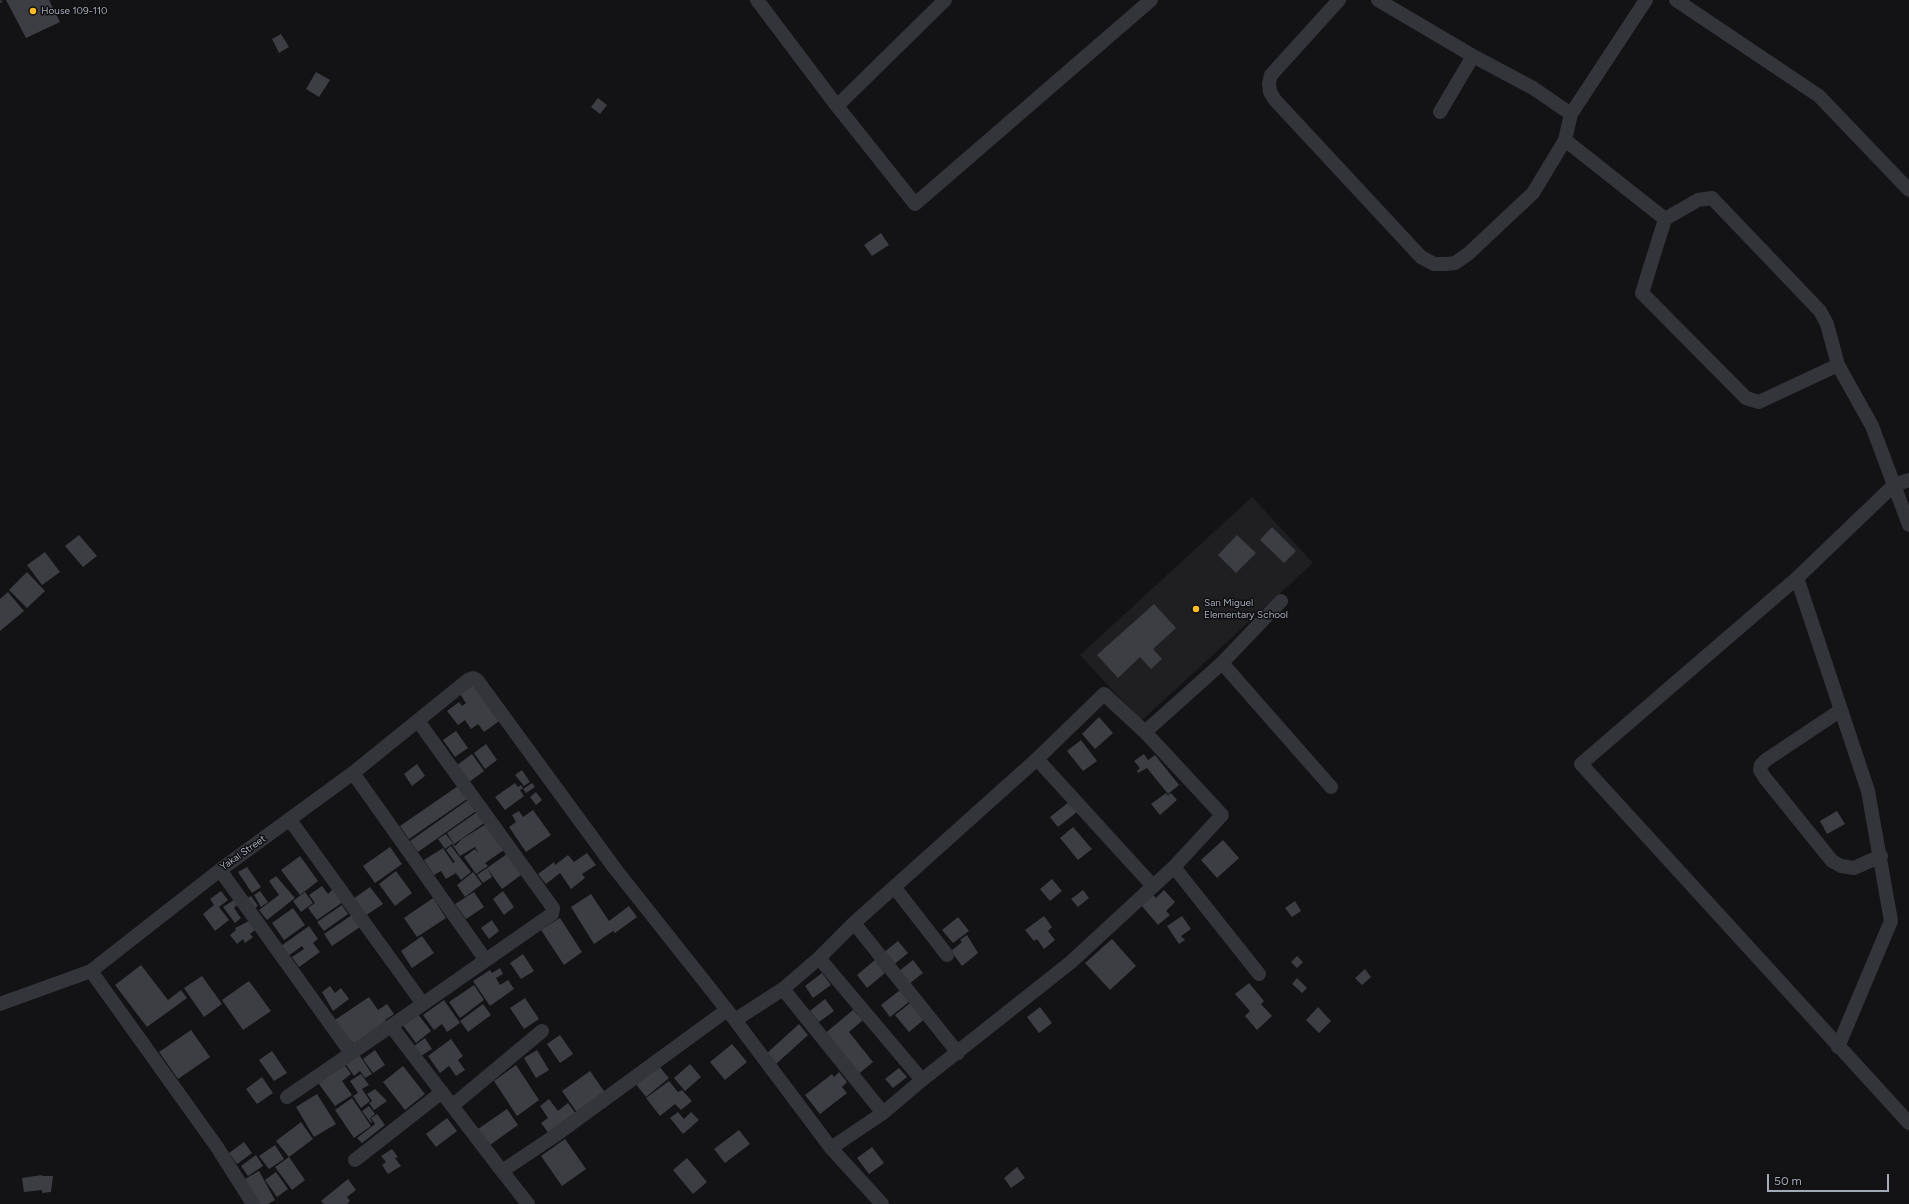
<!DOCTYPE html>
<style>
body{margin:0}
#map{position:relative;width:1909px;height:1204px;overflow:hidden;background:#131315;font-family:Figtree,sans-serif}
canvas{display:block}
.scale{position:absolute;left:1767px;top:1174px;width:122px;height:18px;box-sizing:border-box;border:2px solid #a4a9b7;border-top:0;padding-left:5px;font-size:12px;line-height:14px;white-space:nowrap;color:#a4a9b7;-webkit-text-stroke:3px #0e0e10;paint-order:stroke}
</style>
<div id="map">
<canvas width="1909" height="1204"></canvas>
<div class="scale">50 m</div>
</div>
<script>
const c = document.querySelector('canvas').getContext('2d');
c.lineJoin = 'round';
function paint(path, color) {
  c.fillStyle = color;
  c.fill(path, 'evenodd');
}
function poly(rows) {
  const path = new Path2D();
  for (const r of rows) {
    path.moveTo(r[0], r[1]);
    for (let i = 2; i < r.length; i += 2) path.lineTo(r[i], r[i + 1]);
  }
  return path;
}
function strokePath(path, color, width, dash) {
  c.strokeStyle = color;
  c.lineWidth = width;
  c.lineCap = dash ? 'butt' : 'round';
  c.setLineDash(dash || []);
  c.stroke(path);
}
function label(font, color, halo, rows, align = 'center') {
  c.font = font + ' Figtree,sans-serif';
  c.lineWidth = 3;
  c.setLineDash([]);
  c.textBaseline = 'middle';
  c.strokeStyle = halo;
  c.fillStyle = color;
  for (const [text, x, y, turn = 0] of rows) {
    c.save();
    c.translate(x, y);
    c.rotate((+turn || 0) * Math.PI / 180);
    c.textAlign = isNaN(turn) ? turn : align;
    if (halo) c.strokeText(text, 0, 0);
    c.fillText(text, 0, 0);
    c.restore();
  }
}
const built = poly([
 [1252,497,1313,563,1141,721,1080,655]
]);
const building = poly([
 [6,0,49,0,60,22,26,38],
 [281,34,289,47,279,53,272,39],
 [316,72,330,80,319,97,306,89],
 [598,98,607,105,600,114,591,107],
 [881,233,889,245,872,256,864,245],
 [1272,527,1296,551,1284,563,1260,540],
 [79,535,97,556,83,567,65,546],
 [1237,535,1256,553,1236,573,1218,555],
 [45,552,60,572,42,585,27,565],
 [27,572,45,591,27,608,9,590],
 [8,592,24,611,0,631,0,599],
 [1154,604,1176,628,1153,649,1162,659,1151,669,1140,657,1118,678,1097,655],
 [475,684,502,719,484,732,478,724,471,729,465,720,458,725,447,711,459,702,462,706,466,703,460,694],
 [1099,717,1113,733,1095,749,1082,734],
 [456,731,468,748,455,757,443,740],
 [1081,740,1097,761,1083,771,1067,751],
 [486,744,497,760,485,769,474,753],
 [472,754,484,771,469,782,457,765],
 [1144,754,1148,760,1155,755,1179,785,1168,794,1147,768,1138,773,1137,771,1140,768,1134,761],
 [417,764,425,776,412,786,404,774],
 [522,770,530,782,524,786,515,775],
 [515,783,518,787,521,785,523,788,520,790,524,796,505,810,495,797],
 [532,783,535,787,526,793,523,789],
 [458,786,467,799,409,839,400,826],
 [536,792,542,800,536,805,530,797],
 [1166,793,1169,797,1168,795,1171,793,1177,800,1160,815,1151,804],
 [468,800,476,811,418,852,410,841],
 [1069,802,1077,812,1058,827,1050,817],
 [480,810,487,821,454,844,447,833],
 [533,810,551,835,526,852,509,827,516,822,512,815,519,811,523,817],
 [1837,811,1845,824,1827,834,1820,821],
 [486,824,504,850,485,863,488,866,476,874,464,857,475,849,479,854,475,847,460,856,452,844,445,849,438,839,446,834,455,846,462,839],
 [1073,827,1092,849,1078,860,1060,838],
 [1223,840,1239,858,1217,878,1201,860],
 [451,846,471,872,461,880,456,873,446,879,441,871,434,875,424,860,443,848,453,863,455,862,446,850],
 [390,847,402,864,375,883,363,866],
 [587,853,596,865,582,874,585,878,571,889,560,873,546,884,538,874,554,862,555,865,568,855,574,862],
 [507,854,521,875,502,889,487,868],
 [300,856,318,881,300,895,281,870],
 [247,867,261,887,252,893,238,872],
 [487,868,492,877,483,883,477,875],
 [396,871,412,893,395,906,379,884],
 [473,872,482,884,465,897,457,885],
 [276,876,295,898,267,920,259,910,279,895,269,881],
 [1052,879,1062,891,1050,901,1040,889],
 [322,886,328,894,333,889,343,902,317,920,308,908,315,903,309,895],
 [370,887,383,904,365,916,353,899],
 [1083,890,1089,898,1078,907,1071,899],
 [1164,890,1175,902,1166,911,1170,915,1158,925,1141,905,1153,895,1156,898],
 [221,891,228,900,219,907,229,920,215,931,203,914,214,905,210,899],
 [260,891,268,902,261,907,254,895],
 [503,891,514,907,504,915,493,899],
 [305,892,313,903,301,912,293,901],
 [474,892,484,907,466,919,455,904],
 [591,894,609,921,629,906,637,917,615,933,613,931,594,944,571,907],
 [251,896,258,906,253,909,246,899],
 [433,898,446,918,417,937,404,918],
 [234,900,237,905,234,908,241,918,235,923,223,907],
 [1295,901,1301,911,1292,917,1285,908],
 [342,905,348,914,324,931,317,922],
 [293,908,305,925,284,940,272,923],
 [352,915,360,927,332,946,324,934],
 [1044,916,1052,927,1048,931,1055,940,1044,949,1037,939,1034,941,1025,930],
 [1182,916,1191,929,1181,936,1185,940,1179,944,1167,926],
 [958,917,969,931,953,943,942,930],
 [560,918,582,952,564,965,541,930],
 [492,920,499,931,489,939,481,928],
 [249,921,255,930,250,934,253,937,245,943,243,939,237,944,230,935,236,930,235,928],
 [309,926,318,939,313,943,320,952,299,967,292,957,304,949,302,946,288,956,281,946],
 [967,935,978,953,962,966,951,951,962,942,960,940],
 [422,936,434,953,412,968,401,951],
 [1112,939,1136,966,1110,990,1085,963],
 [898,941,908,953,892,966,882,954],
 [523,954,534,971,521,979,510,963],
 [1297,956,1303,962,1297,968,1291,962],
 [875,960,885,973,867,988,857,975],
 [913,960,923,973,909,984,899,971],
 [141,965,168,1000,181,990,187,998,147,1027,115,985],
 [500,968,503,974,496,978,500,985,508,980,514,989,490,1006,473,981,490,970,492,973],
 [1365,969,1371,977,1362,985,1355,978],
 [822,973,831,985,813,998,805,986],
 [202,976,222,1004,204,1017,184,988],
 [1297,978,1307,988,1302,993,1292,984],
 [249,981,271,1011,243,1030,222,1000],
 [1249,983,1264,1001,1261,1004,1272,1016,1257,1030,1245,1016,1250,1011,1235,994],
 [474,985,484,1000,460,1018,449,1002],
 [330,986,335,993,341,988,349,999,333,1011,322,992],
 [900,990,909,1002,890,1017,881,1005],
 [369,997,378,1010,387,1004,394,1014,385,1020,386,1021,354,1044,332,1022],
 [525,998,539,1019,524,1029,510,1008],
 [825,999,834,1011,819,1022,810,1011],
 [444,1000,460,1023,447,1032,442,1024,434,1030,423,1015],
 [914,1000,927,1017,909,1032,895,1015],
 [483,1004,491,1015,468,1032,460,1021],
 [1040,1007,1052,1023,1039,1033,1027,1017],
 [1318,1007,1331,1021,1319,1033,1306,1020],
 [853,1010,863,1020,849,1032,873,1062,856,1076,823,1035],
 [417,1013,431,1031,416,1043,402,1024],
 [799,1024,808,1035,775,1065,766,1054],
 [191,1030,210,1057,178,1079,159,1052],
 [560,1035,573,1054,560,1063,547,1044],
 [425,1038,432,1049,421,1056,414,1046],
 [451,1039,463,1056,458,1060,465,1070,456,1076,449,1066,440,1073,428,1056],
 [732,1044,747,1062,725,1080,710,1062],
 [375,1050,385,1065,373,1073,363,1059],
 [537,1050,549,1070,536,1078,524,1058],
 [272,1051,287,1073,274,1081,259,1060],
 [358,1053,372,1074,365,1078,360,1071,354,1076,345,1063],
 [342,1061,351,1074,342,1081,352,1095,335,1106,316,1080],
 [690,1064,701,1077,685,1091,674,1078],
 [516,1065,539,1100,517,1116,494,1081],
 [658,1065,669,1078,646,1097,635,1083],
 [403,1066,425,1094,405,1110,383,1082],
 [899,1068,907,1077,893,1088,885,1079],
 [590,1071,606,1094,578,1114,562,1091],
 [839,1072,847,1082,842,1087,847,1093,820,1114,805,1095,832,1074,834,1077],
 [361,1074,369,1085,362,1089,370,1101,361,1108,353,1096,358,1093,350,1081],
 [262,1077,273,1093,257,1104,246,1089],
 [669,1081,678,1092,682,1090,692,1101,681,1110,675,1104,660,1116,646,1098],
 [375,1089,387,1101,374,1110,369,1103,372,1101,367,1094],
 [317,1094,336,1124,314,1137,296,1107],
 [352,1098,371,1126,354,1138,335,1110],
 [549,1099,558,1111,568,1103,577,1115,550,1135,541,1123,548,1118,540,1106],
 [369,1106,375,1114,370,1118,372,1122,371,1123,362,1111],
 [507,1109,518,1125,490,1145,478,1129],
 [678,1112,684,1119,691,1112,699,1120,683,1134,670,1118],
 [377,1114,385,1125,362,1143,357,1138,375,1124,371,1118],
 [447,1118,457,1131,436,1147,426,1134],
 [301,1122,313,1139,289,1157,276,1141],
 [739,1130,750,1144,725,1163,714,1149],
 [565,1139,586,1169,562,1186,541,1156],
 [244,1142,252,1153,237,1164,229,1153],
 [275,1145,284,1159,269,1169,259,1156],
 [872,1147,884,1163,869,1174,857,1158],
 [392,1149,398,1157,395,1158,401,1166,388,1174,382,1165,386,1162,381,1156],
 [256,1155,263,1166,248,1176,241,1166],
 [289,1157,305,1180,292,1190,275,1167],
 [687,1158,707,1182,693,1194,673,1170],
 [1017,1167,1025,1178,1011,1188,1004,1178],
 [259,1171,275,1200,268,1204,258,1204,245,1179],
 [276,1172,288,1189,277,1197,265,1180],
 [42,1175,42,1176,53,1176,51,1192,42,1193,42,1190,24,1192,22,1178],
 [348,1179,356,1190,347,1197,350,1201,347,1204,324,1204,321,1201]
]);
const path = poly([
 [0,2,4,0]
]);
const street = poly([
 [757,0,837,106,915,204,1151,0],
 [1339,0,1271,75,1269,83,1270,92,1275,100,1421,257,1434,264,1446,264,1455,263,1468,254,1533,193,1565,140,1571,114,1646,0],
 [1378,0,1473,56,1533,88,1571,114],
 [1676,0,1819,96,1909,190],
 [837,106,945,0],
 [1440,112,1473,56],
 [1565,140,1665,219],
 [1838,365,1759,402,1746,398,1642,293,1665,219,1698,200,1712,198,1820,311,1827,324,1838,365,1872,426,1909,525],
 [1909,480,1894,485,1797,578,1581,764,1909,1123],
 [1797,578,1868,791,1891,921,1838,1047],
 [1222,663,1331,787],
 [1841,710,1766,760,1761,765,1760,770,1765,778,1832,861,1841,866,1854,868,1881,856],
 [1145,732,1222,663,1281,601],
 [1037,759,1152,885],
 [353,773,485,959],
 [290,820,423,1004,552,914,553,908,418,721],
 [1174,867,1259,974],
 [220,870,351,1053],
 [895,888,947,955],
 [854,923,958,1053],
 [819,958,922,1080],
 [91,971,217,1147,253,1204],
 [783,989,883,1113],
 [0,1004,91,971,220,870,353,773,468,680,473,678,477,680,616,870,735,1020,831,1148],
 [423,1004,391,1026,502,1171,553,1137,727,1010],
 [735,1020,783,989,819,958,854,923,1037,759,1104,694,1145,732,1222,815,1174,867,1071,962,922,1080,883,1113,831,1148,882,1204],
 [287,1097,391,1026],
 [452,1106,542,1031],
 [355,1160,442,1092],
 [502,1171,528,1204]
]);
const markers = [
 [33,11,4,"#fcbd24"],
 [1196,609,4,"#fcbd24"]
];
const poiNames = [
 ["House 109-110",41,11],
 ["San Miguel",1204,603],
 ["Elementary School",1204,615]
];
const streetNames = [
 ["Yakal Street",243,853,-35]
];
paint(built, '#1f1f22');
paint(building, '#3d3e43');
strokePath(path, '#3a3c42', 2.5, [2, 3]);
strokePath(street, '#34353b', 14);
for (const [x, y, r, color] of markers) {
  const dot = new Path2D();
  dot.arc(x, y, r, 0, 2 * Math.PI);
  c.fillStyle = color;
  c.fill(dot);
  strokePath(dot, '#0e0e10', 1.5);
}
label('10px', '#a4a9b7', '#0e0e10', poiNames, 'left');
label('10px', '#a4a9b7', '#0e0e10', streetNames);
</script>
